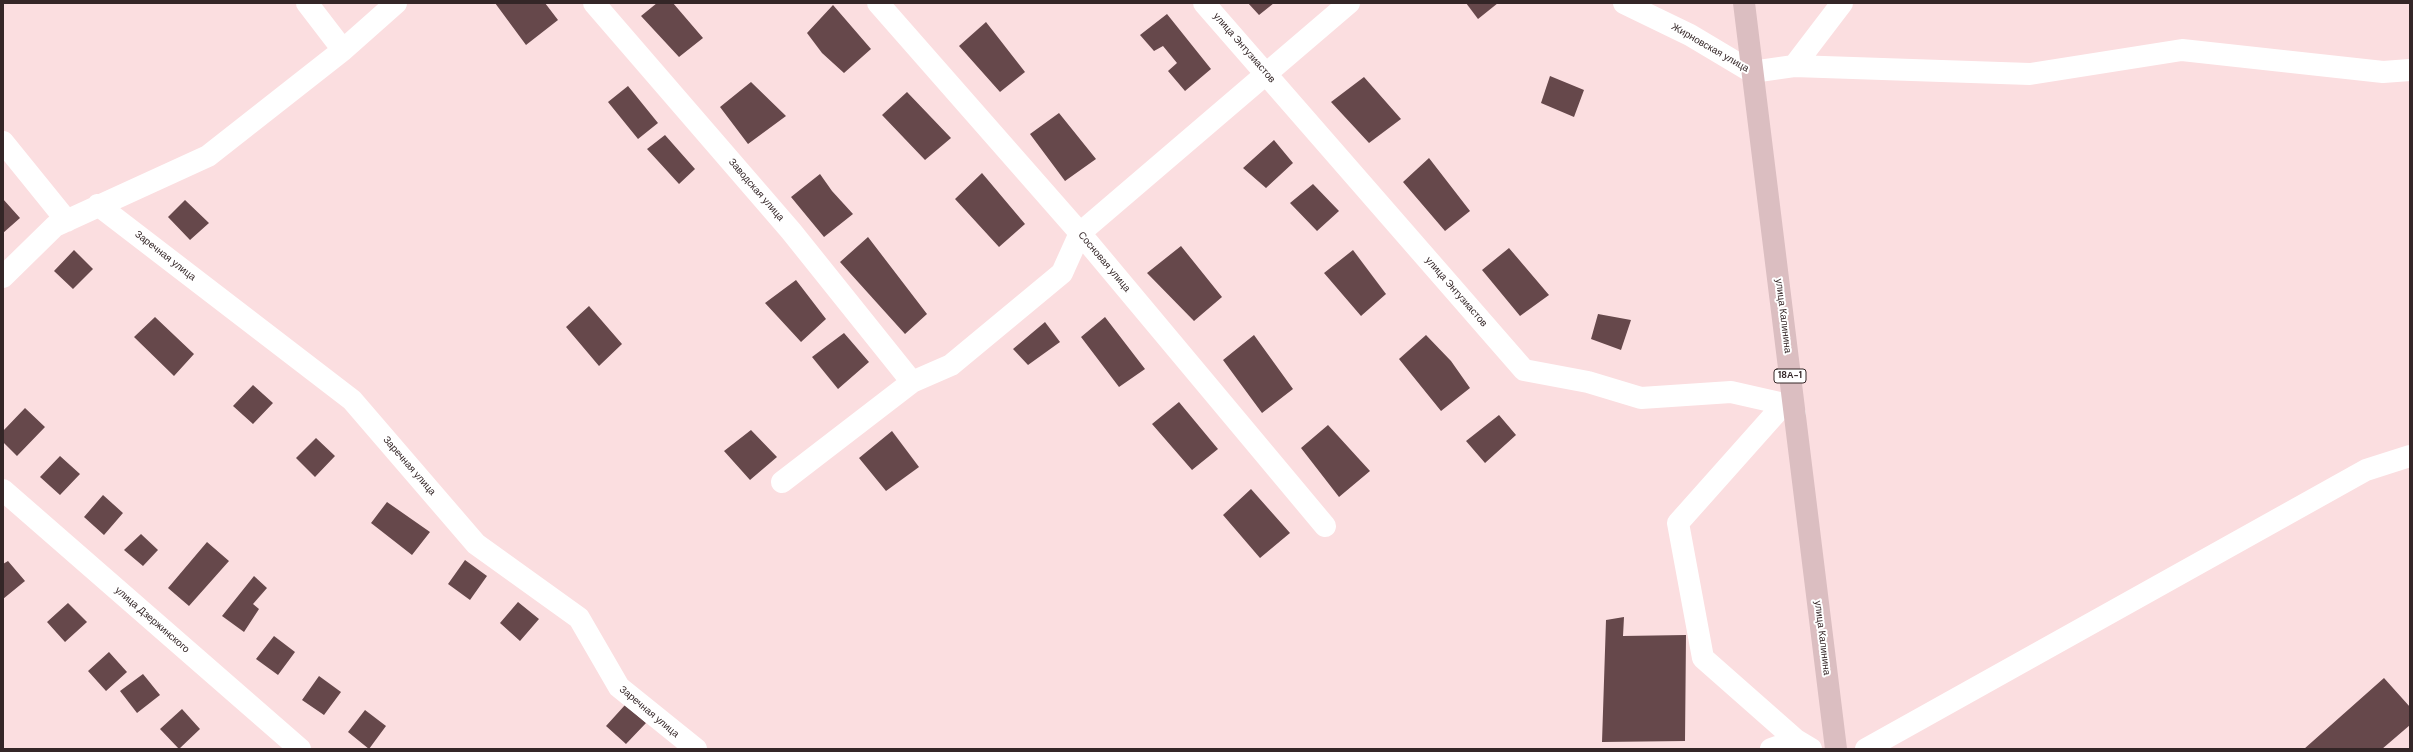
<!DOCTYPE html>
<meta charset="utf-8">
<style>
body{margin:0}
#map{position:relative;width:2413px;height:752px;overflow:hidden;background:#fbdee0;font-family:"DM Sans",sans-serif}
canvas{display:block}
.frame{position:absolute;inset:0;border:4px solid #342627;pointer-events:none}
</style>
<div id="map">
<canvas width="2413" height="752"></canvas>
<div class="frame"></div>
</div>
<script>
const c = document.querySelector('canvas').getContext('2d');
c.lineJoin = 'round';
function paint(path, color) {
  c.fillStyle = color;
  c.fill(path, 'evenodd');
}
function poly(rows) {
  const path = new Path2D();
  for (const r of rows) {
    path.moveTo(r[0], r[1]);
    for (let i = 2; i < r.length; i += 2) path.lineTo(r[i], r[i + 1]);
  }
  return path;
}
function strokePath(path, color, width, dash) {
  c.strokeStyle = color;
  c.lineWidth = width;
  c.lineCap = dash ? 'butt' : 'round';
  c.setLineDash(dash || []);
  c.stroke(path);
}
function label(font, color, halo, rows, align = 'center') {
  c.font = font + ' "DM Sans",sans-serif';
  c.lineWidth = 4;
  c.setLineDash([]);
  c.textBaseline = 'middle';
  c.strokeStyle = halo;
  c.fillStyle = color;
  for (const [text, x, y, turn = 0] of rows) {
    c.save();
    c.translate(x, y);
    c.rotate((+turn || 0) * Math.PI / 180);
    c.textAlign = isNaN(turn) ? turn : align;
    if (halo) c.strokeText(text, 0, 0);
    c.fillText(text, 0, 0);
    c.restore();
  }
}
const building = poly([
 [495,3,545,3,558,20,526,45],
 [657,3,673,3,703,38,679,57,641,16],
 [1248,3,1274,3,1259,15],
 [1466,3,1498,3,1478,19],
 [833,5,871,49,844,73,822,53,807,33],
 [1167,14,1211,69,1185,91,1168,71,1177,63,1163,46,1154,51,1140,35],
 [986,22,1025,72,1000,92,959,46],
 [1550,76,1584,90,1574,117,1541,103],
 [1364,77,1401,119,1369,143,1331,102],
 [751,82,786,116,748,144,720,107],
 [628,86,658,123,638,139,608,102],
 [907,92,951,138,925,160,882,115],
 [1059,113,1096,159,1065,181,1030,134],
 [665,135,695,169,679,184,647,149],
 [1274,140,1293,163,1266,188,1243,168],
 [1429,158,1470,211,1445,231,1403,182],
 [982,173,1025,224,999,247,955,199],
 [820,174,832,191,853,214,824,237,791,197],
 [1313,184,1339,211,1317,231,1290,203],
 [3,199,20,218,3,233],
 [185,200,209,223,190,240,168,217],
 [868,237,927,314,905,334,840,262],
 [1181,246,1222,297,1194,321,1147,273],
 [1509,248,1549,295,1520,316,1482,270],
 [74,250,93,269,73,289,54,271],
 [1353,250,1386,294,1361,316,1324,273],
 [796,280,826,319,801,342,765,303],
 [589,306,622,344,599,366,566,327],
 [1598,314,1631,320,1621,350,1591,339],
 [155,317,194,354,174,376,134,337],
 [1105,317,1145,369,1119,387,1081,337],
 [1045,322,1060,342,1028,365,1013,349],
 [844,333,869,362,838,389,812,357],
 [1254,335,1293,389,1262,413,1223,360],
 [1426,335,1451,361,1470,388,1441,411,1399,359],
 [253,385,273,403,253,424,233,406],
 [1179,402,1218,449,1192,470,1152,424],
 [25,408,45,427,17,456,3,442,3,431],
 [1499,415,1516,435,1485,463,1466,441],
 [1328,425,1370,471,1339,497,1301,448],
 [751,430,777,457,750,480,724,451],
 [892,431,919,467,886,491,859,458],
 [316,438,335,456,315,477,296,458],
 [60,456,80,474,60,495,40,477],
 [1251,489,1290,533,1260,558,1223,515],
 [103,495,123,513,104,535,84,517],
 [387,502,430,532,412,555,371,523],
 [141,534,158,550,143,566,124,550],
 [207,542,229,561,189,606,168,588],
 [465,560,487,576,470,600,448,584],
 [8,561,25,581,3,599,3,564],
 [254,576,267,588,253,604,259,609,244,632,222,616],
 [518,602,539,619,520,641,500,623],
 [68,603,87,622,65,642,47,622],
 [1624,617,1623,636,1686,635,1685,741,1602,742,1606,620],
 [274,636,295,652,278,675,256,659],
 [109,652,127,672,106,691,88,671],
 [143,674,160,695,137,713,120,691],
 [319,676,341,692,324,715,302,700],
 [2384,678,2410,707,2410,725,2382,749,2304,749],
 [625,705,646,723,626,744,606,726],
 [182,709,200,729,179,749,160,729],
 [365,710,386,726,369,749,348,732]
]);
const minor = poly([
 [307,3,343,50],
 [594,3,791,231,912,382],
 [878,3,1080,233,1325,526],
 [1204,3,1524,370,1588,382,1641,398,1731,392,1784,404,1795,414],
 [1624,3,1690,35,1752,72,1794,66,2030,74,2182,50,2383,72,2410,70],
 [1794,66,1842,3],
 [3,142,67,221],
 [98,205,352,400,476,544,579,618,619,687,696,749],
 [3,277,55,226,208,156,343,50,396,3],
 [1784,404,1678,523,1703,658,1796,740,1811,749],
 [782,482,912,382,951,365,1062,273,1080,233,1349,3],
 [3,490,300,749],
 [1771,749,1796,740],
 [1866,749,2366,470,2410,456]
]);
const major = poly([
 [1744,3,1836,749]
]);
const shields = [
 [1790,376,32]
];
const shieldNames = [
 ["18А-1",1790,376]
];
const streetNames = [
 ["улица Энтузиастов",1244,48,49],
 ["Жирновская улица",1710,48,30],
 ["Заводская улица",756,190,49],
 ["Заречная улица",165,256,38],
 ["Сосновая улица",1104,262,50],
 ["улица Энтузиастов",1456,292,49],
 ["улица Калинина",1783,316,83],
 ["Заречная улица",409,466,49],
 ["улица Дзержинского",152,620,41],
 ["улица Калинина",1822,638,83],
 ["Заречная улица",649,712,40]
];
paint(building, '#66484b');
strokePath(minor, '#fff', 22);
strokePath(major, '#dbbec1', 22);
for (const [x, y, w] of shields) {
  const box = new Path2D();
  box.roundRect(x - w / 2, y - 7, w, 14, 3);
  c.fillStyle = '#fff';
  c.fill(box);
  strokePath(box, '#342627', 1);
}
label('bold 9px', '#342627', null, shieldNames);
label('10px', '#342627', '#fff', streetNames);
</script>
